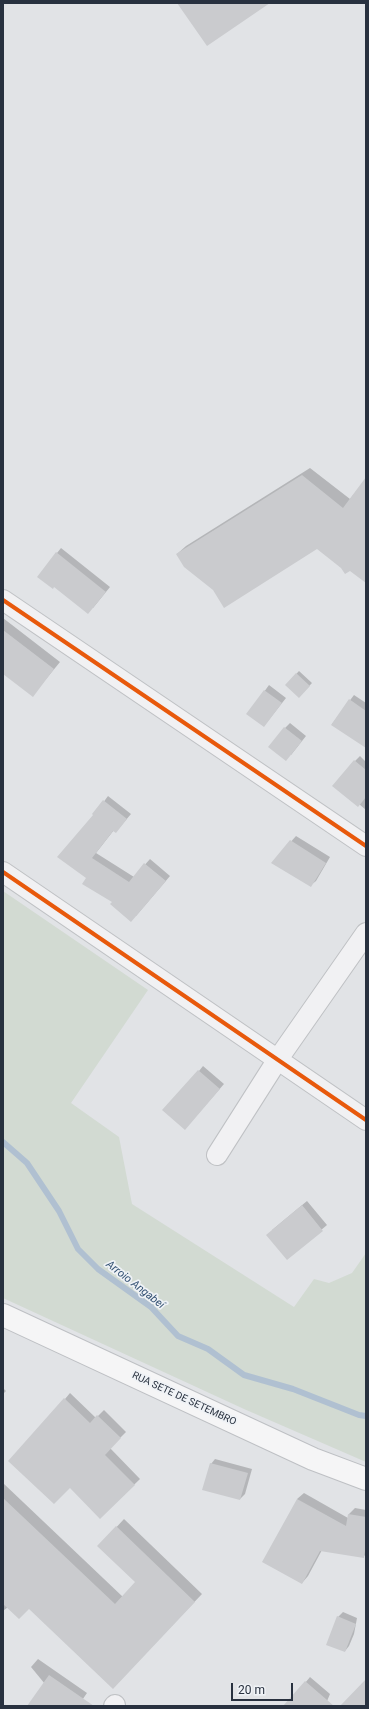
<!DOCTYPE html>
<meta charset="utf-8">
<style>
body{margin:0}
#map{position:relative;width:369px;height:1709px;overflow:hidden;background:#e1e3e6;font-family:Roboto,sans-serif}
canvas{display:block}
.frame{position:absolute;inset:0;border:4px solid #28313f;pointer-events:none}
.scale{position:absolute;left:231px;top:1683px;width:62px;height:18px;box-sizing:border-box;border:2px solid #28313f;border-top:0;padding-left:5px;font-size:12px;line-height:14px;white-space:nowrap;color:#28313f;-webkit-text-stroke:3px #eff2f6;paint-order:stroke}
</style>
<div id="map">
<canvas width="369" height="1709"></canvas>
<div class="frame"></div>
<div class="scale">20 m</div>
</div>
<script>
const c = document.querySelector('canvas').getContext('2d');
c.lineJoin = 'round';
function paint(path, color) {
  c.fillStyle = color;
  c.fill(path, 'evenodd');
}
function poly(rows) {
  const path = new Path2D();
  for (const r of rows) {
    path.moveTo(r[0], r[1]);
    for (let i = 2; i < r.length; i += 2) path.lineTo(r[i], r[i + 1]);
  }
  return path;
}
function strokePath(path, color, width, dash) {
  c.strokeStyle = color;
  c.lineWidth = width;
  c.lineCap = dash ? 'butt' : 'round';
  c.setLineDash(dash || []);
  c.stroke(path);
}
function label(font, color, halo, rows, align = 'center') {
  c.font = font + ' Roboto,sans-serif';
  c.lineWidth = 3.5;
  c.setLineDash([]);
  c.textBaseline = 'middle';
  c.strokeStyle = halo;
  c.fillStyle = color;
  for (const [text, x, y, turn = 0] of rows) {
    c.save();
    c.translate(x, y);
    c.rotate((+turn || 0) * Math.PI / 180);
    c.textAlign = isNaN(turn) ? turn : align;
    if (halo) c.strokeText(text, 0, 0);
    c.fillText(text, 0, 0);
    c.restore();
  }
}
const green = poly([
 [3,891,148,990,71,1103,119,1137,132,1204,294,1307,314,1279,329,1283,352,1273,366,1253,366,1462,244,1409,3,1298]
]);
const shadow = poly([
 [310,468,350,499,366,479,366,582,350,570,342,568,317,548,214,590,177,554,186,546],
 [61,548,110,587,93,608,54,586,57,553],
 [3,618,60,662,33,695,3,673],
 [299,671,312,683,299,697,286,685],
 [269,685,286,698,264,726,248,714],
 [354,695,366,703,366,740,332,724],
 [290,723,306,736,291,755,285,728],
 [360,756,366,762,366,810,359,804,355,761],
 [108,796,131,814,120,827,114,830,96,853,134,877,150,859,170,876,136,916,114,902,87,877,94,815],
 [296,836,330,857,316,881,311,885,272,863],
 [203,1066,224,1084,189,1124,199,1071],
 [307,1201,327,1225,287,1259,272,1230],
 [3,1388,6,1391,3,1394],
 [70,1393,96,1418,104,1410,126,1432,110,1448,140,1479,100,1518,65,1399],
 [215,1459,252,1469,245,1494,240,1499,211,1464],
 [3,1483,123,1597,137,1582,99,1546,124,1519,202,1594,120,1680,29,1608,8,1607,3,1611],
 [304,1493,348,1518,349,1514,355,1508,366,1510,366,1554,363,1557,322,1550,308,1576,302,1583,297,1499],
 [343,1612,357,1618,354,1634,349,1646,345,1651,338,1617],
 [38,1659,87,1693,78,1706,63,1706,31,1667],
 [310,1677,330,1694,325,1706,286,1706]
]);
const stream = poly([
 [3,1142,27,1163,59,1211,78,1249,98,1269,151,1307,178,1336,208,1349,244,1375,293,1389,359,1415,366,1416]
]);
const building = poly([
 [177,3,270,3,207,46],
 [302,475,343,508,366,477,366,583,350,571,345,574,341,568,317,549,224,608,213,590,184,567,176,554],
 [56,552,106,592,88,614,54,587,53,589,37,577],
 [3,630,54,669,33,697,3,674],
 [296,673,310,686,299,698,285,685],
 [264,690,282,703,264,727,246,714],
 [349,699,366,711,366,748,331,725],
 [284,727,302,741,286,761,268,747],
 [354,760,366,770,366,797,358,807,332,786],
 [103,800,127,819,116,833,113,831,92,858,129,882,144,863,166,881,131,922,110,904,112,902,82,884,86,878,57,857,93,815,92,814],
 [290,840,326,863,311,887,271,863],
 [198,1070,220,1089,185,1130,162,1110],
 [302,1205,323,1231,287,1260,266,1235],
 [64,1398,90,1423,97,1415,121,1438,105,1455,135,1485,100,1519,70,1488,54,1504,8,1461],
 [210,1463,248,1473,240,1500,202,1490],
 [3,1498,115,1604,135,1582,97,1546,116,1526,195,1602,113,1689,29,1609,19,1619,3,1604],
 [297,1499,346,1526,348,1514,366,1517,366,1543,364,1558,320,1551,302,1584,262,1562],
 [337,1616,356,1624,345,1652,326,1645],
 [49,1675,94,1706,27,1706],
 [366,1679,366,1706,340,1706],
 [305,1681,334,1706,283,1706]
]);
const minor = poly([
 [3,600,366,846],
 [3,872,366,1120],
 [217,1155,278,1059,366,933],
 [114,1706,115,1705]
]);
const major = poly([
 [3,1315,313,1459,366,1479]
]);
const cycleway = poly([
 [3,600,366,846],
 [3,872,366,1120]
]);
const streetNames = [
 ["RUA SETE DE SETEMBRO",184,1399,25]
];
const waterNames = [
 ["Arroio Angabeí",135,1285,38]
];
paint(green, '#d2dad2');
paint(shadow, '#0003');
strokePath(stream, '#b0c0d1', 6);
paint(building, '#cacbce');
strokePath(minor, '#bfc1c4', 22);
strokePath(major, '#bec0c4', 24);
strokePath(minor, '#f1f1f3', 20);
strokePath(major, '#f5f5f6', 22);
strokePath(cycleway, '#e8590c', 4);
label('10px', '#28313f', '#eff2f6', streetNames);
label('italic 11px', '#335173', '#eff2f6', waterNames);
</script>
